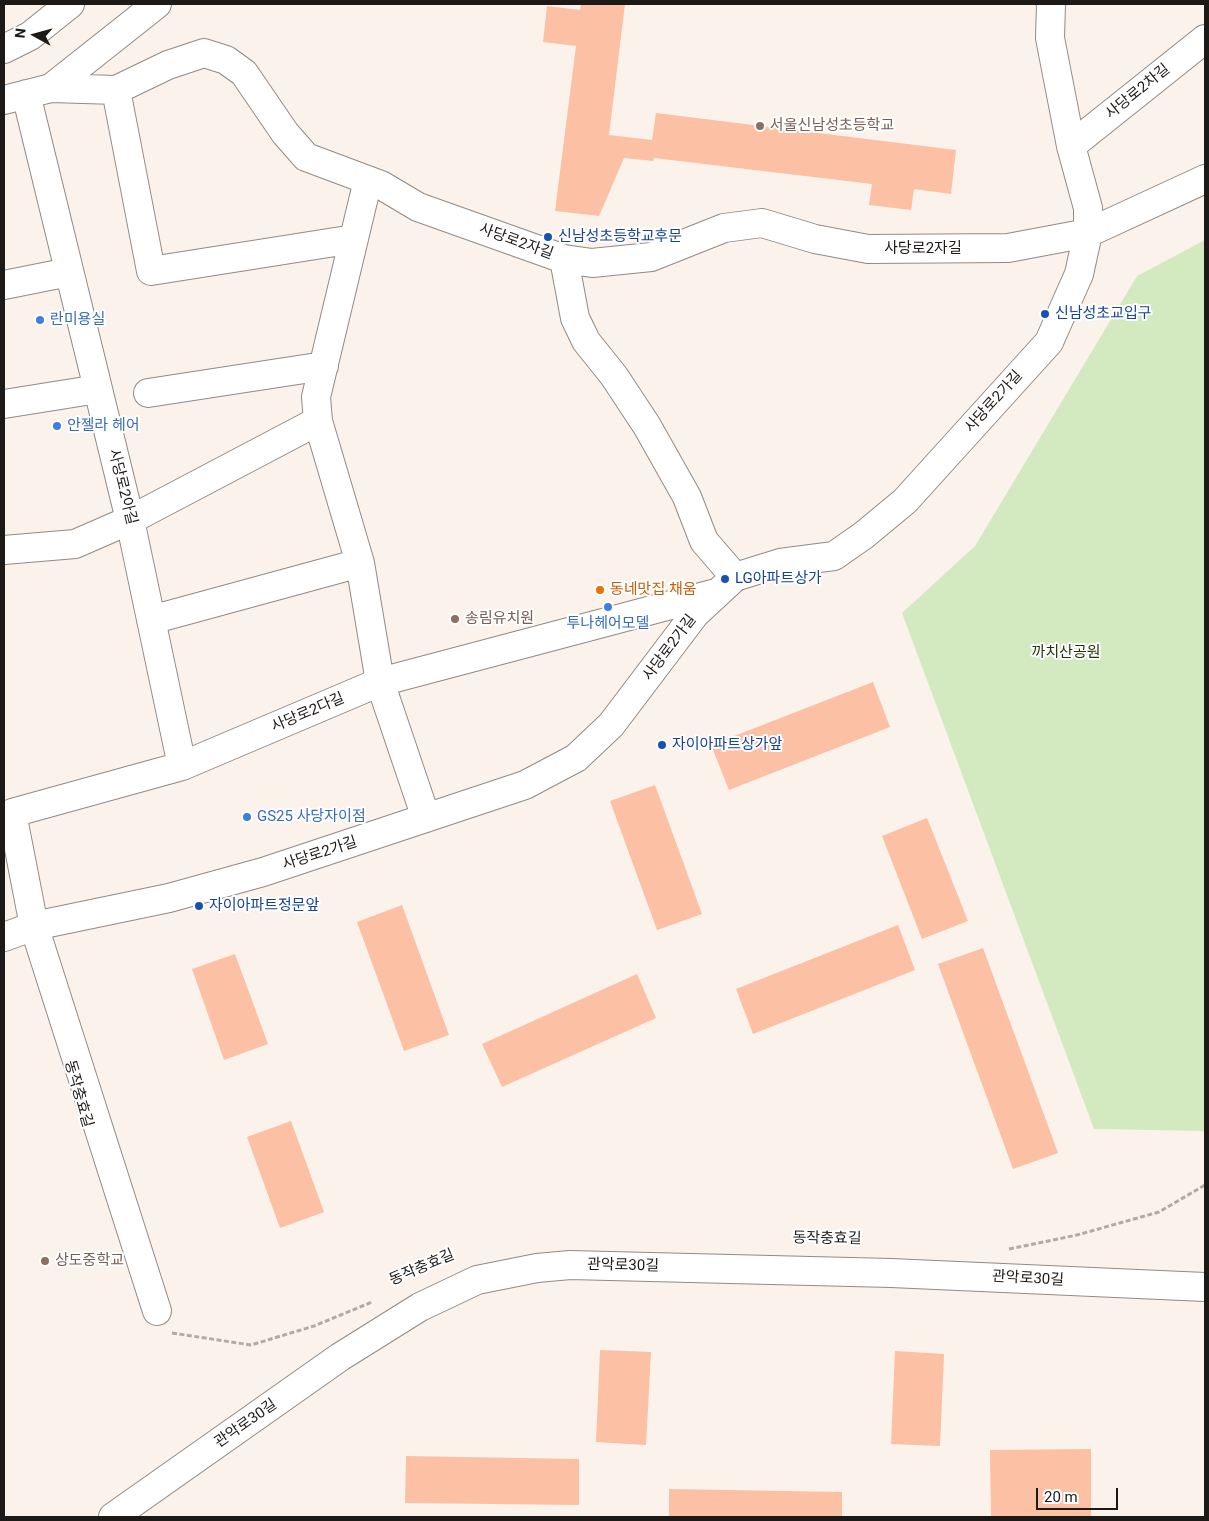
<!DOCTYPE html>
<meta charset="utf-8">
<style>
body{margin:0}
#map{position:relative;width:1209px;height:1521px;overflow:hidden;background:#fbf2ec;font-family:Roboto,sans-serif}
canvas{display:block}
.frame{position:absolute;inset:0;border:5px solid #1d1917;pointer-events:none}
.north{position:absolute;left:10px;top:10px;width:50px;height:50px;-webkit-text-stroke:4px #fff;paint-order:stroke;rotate:277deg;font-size:14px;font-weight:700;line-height:20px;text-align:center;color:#1d1917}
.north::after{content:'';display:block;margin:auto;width:18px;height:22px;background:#1d1917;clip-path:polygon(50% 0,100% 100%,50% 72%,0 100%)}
.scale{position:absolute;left:1036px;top:1488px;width:82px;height:22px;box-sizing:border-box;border:2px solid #1d1917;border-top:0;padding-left:6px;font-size:15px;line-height:18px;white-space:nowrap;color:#1d1917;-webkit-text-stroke:4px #fff;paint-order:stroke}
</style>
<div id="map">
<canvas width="1209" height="1521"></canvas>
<div class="frame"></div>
<div class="north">N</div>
<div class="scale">20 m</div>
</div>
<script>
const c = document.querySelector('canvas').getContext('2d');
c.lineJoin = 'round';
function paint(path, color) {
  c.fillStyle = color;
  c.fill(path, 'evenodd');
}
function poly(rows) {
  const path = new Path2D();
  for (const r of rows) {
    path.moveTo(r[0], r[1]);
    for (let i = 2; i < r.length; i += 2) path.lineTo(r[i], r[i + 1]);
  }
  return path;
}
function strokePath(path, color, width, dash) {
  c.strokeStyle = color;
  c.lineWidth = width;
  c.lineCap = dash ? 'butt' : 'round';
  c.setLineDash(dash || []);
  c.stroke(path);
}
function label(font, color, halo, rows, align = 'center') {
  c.font = font + ' Roboto,"Noto Sans KR",sans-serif';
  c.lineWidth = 4;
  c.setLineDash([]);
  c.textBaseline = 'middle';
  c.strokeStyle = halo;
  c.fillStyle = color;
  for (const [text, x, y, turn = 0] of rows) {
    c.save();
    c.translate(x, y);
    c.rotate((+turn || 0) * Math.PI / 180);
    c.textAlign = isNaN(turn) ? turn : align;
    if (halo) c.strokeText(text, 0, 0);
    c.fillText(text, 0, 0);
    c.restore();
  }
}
const green = poly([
 [1205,240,1205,1131,1094,1129,902,613,975,546,1137,276]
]);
const building = poly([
 [581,4,625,4,609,135,652,140,656,113,956,150,951,194,914,189,911,210,869,205,872,184,654,158,653,161,624,158,599,216,555,211,576,46,543,42,547,6,580,10],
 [873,682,890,727,729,790,711,745],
 [655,785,702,914,657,930,610,801],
 [927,818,968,921,922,939,882,836],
 [402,905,449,1035,404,1051,357,922],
 [898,925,915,970,753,1034,736,989],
 [983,948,1058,1153,1013,1169,938,964],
 [235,954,268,1044,224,1060,192,969],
 [637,974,656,1018,502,1087,482,1044],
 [291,1121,324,1212,280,1228,247,1137],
 [600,1350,651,1352,646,1445,596,1442],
 [895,1351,944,1354,940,1446,891,1444],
 [1091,1449,1091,1517,991,1517,990,1450],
 [406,1456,579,1459,579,1505,405,1503],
 [669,1489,842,1492,842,1517,669,1517]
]);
const path = poly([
 [1009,1249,1077,1235,1159,1212,1205,1185],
 [172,1333,251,1345,314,1326,372,1302]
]);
const minor = poly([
 [1051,4,1050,38,1071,146],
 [51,88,157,4],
 [116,90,151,271,354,239],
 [26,94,130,520,182,766],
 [4,100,51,88,116,90,168,65,204,53,226,60,244,73,285,133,306,157,381,185,418,207,564,259,592,263,651,257,724,228,762,223,815,239,868,249,1008,248,1088,233,1205,179],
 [368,180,316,397,318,421,360,563,380,682,426,818],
 [564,259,575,318,586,341,614,376,647,426,687,497,704,541,735,577],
 [4,285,69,272],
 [148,393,324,366],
 [4,404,98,389],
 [4,550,75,544,130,520,318,421],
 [151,620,360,563],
 [4,937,34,926,169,898,263,872,525,785,576,758,611,725,695,614,735,577,780,563,834,556,864,535,905,501,1049,342,1079,274,1088,233,1088,208,1071,146,1205,39],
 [157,1311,34,926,12,813,182,766,380,682,716,593],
 [113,1517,340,1357,420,1307,477,1280,537,1268,570,1265,891,1273,1205,1287]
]);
const major = poly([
 [4,49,30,36,70,4]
]);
const markers = [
 [760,126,5,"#8d6e63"],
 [548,237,5,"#1a4fb4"],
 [1045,314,5,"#1a4fb4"],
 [40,320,5,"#3f7fe0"],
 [57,426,5,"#3f7fe0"],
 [725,579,5,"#1a4fb4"],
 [600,590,5,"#e8710a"],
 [608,607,5,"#3f7fe0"],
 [455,619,5,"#8d6e63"],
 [662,745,5,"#1a4fb4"],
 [247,817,5,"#3f7fe0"],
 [199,906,5,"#1a4fb4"],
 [45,1261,5,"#8d6e63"]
];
const streetNames = [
 ["사당로2차길",1138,92,-39],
 ["사당로2자길",516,242,20],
 ["사당로2자길",923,249],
 ["사당로2가길",994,402,-48],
 ["사당로2아길",122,487,76],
 ["사당로2가길",670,648,-53],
 ["사당로2다길",308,713,-23],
 ["사당로2가길",320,854,-18],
 ["동작충효길",78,1094,74],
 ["동작충효길",827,1239,1],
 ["관악로30길",623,1266,1],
 ["동작충효길",422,1268,-23],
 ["관악로30길",1028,1279,3],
 ["관악로30길",246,1424,-35]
];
const educationNames = [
 ["서울신남성초등학교",770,126],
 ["송림유치원",465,619],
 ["상도중학교",55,1261]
];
const transitNames = [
 ["신남성초등학교후문",558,237],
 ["신남성초교입구",1055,314],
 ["LG아파트상가",735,579],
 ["자이아파트상가앞",672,745],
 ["자이아파트정문앞",209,906]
];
const shopNames = [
 ["란미용실",50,320],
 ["안젤라 헤어",67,426],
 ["투나헤어모델",608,624,"center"],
 ["GS25 사당자이점",257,817]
];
const foodNames = [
 ["동네맛집 채움",610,590]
];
const parkNames = [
 ["까치산공원",1066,653]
];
paint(green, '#d3eac0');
paint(building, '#fcc0a4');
strokePath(minor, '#928a84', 30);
strokePath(major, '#928a84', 30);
strokePath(path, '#b2aaa6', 3, [5, 2.5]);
strokePath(minor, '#fff', 28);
strokePath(major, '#fff', 28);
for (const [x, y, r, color] of markers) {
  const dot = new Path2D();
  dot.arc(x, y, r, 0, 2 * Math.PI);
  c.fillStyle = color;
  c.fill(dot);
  strokePath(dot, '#fff', 2);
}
label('15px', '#1d1917', '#fff', streetNames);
label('15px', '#785e54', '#fff', educationNames, 'left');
label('15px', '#164399', '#fff', transitNames, 'left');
label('15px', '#366cbe', '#fff', shopNames, 'left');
label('15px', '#c56008', '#fff', foodNames, 'left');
label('15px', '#1f3504', '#fff', parkNames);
</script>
